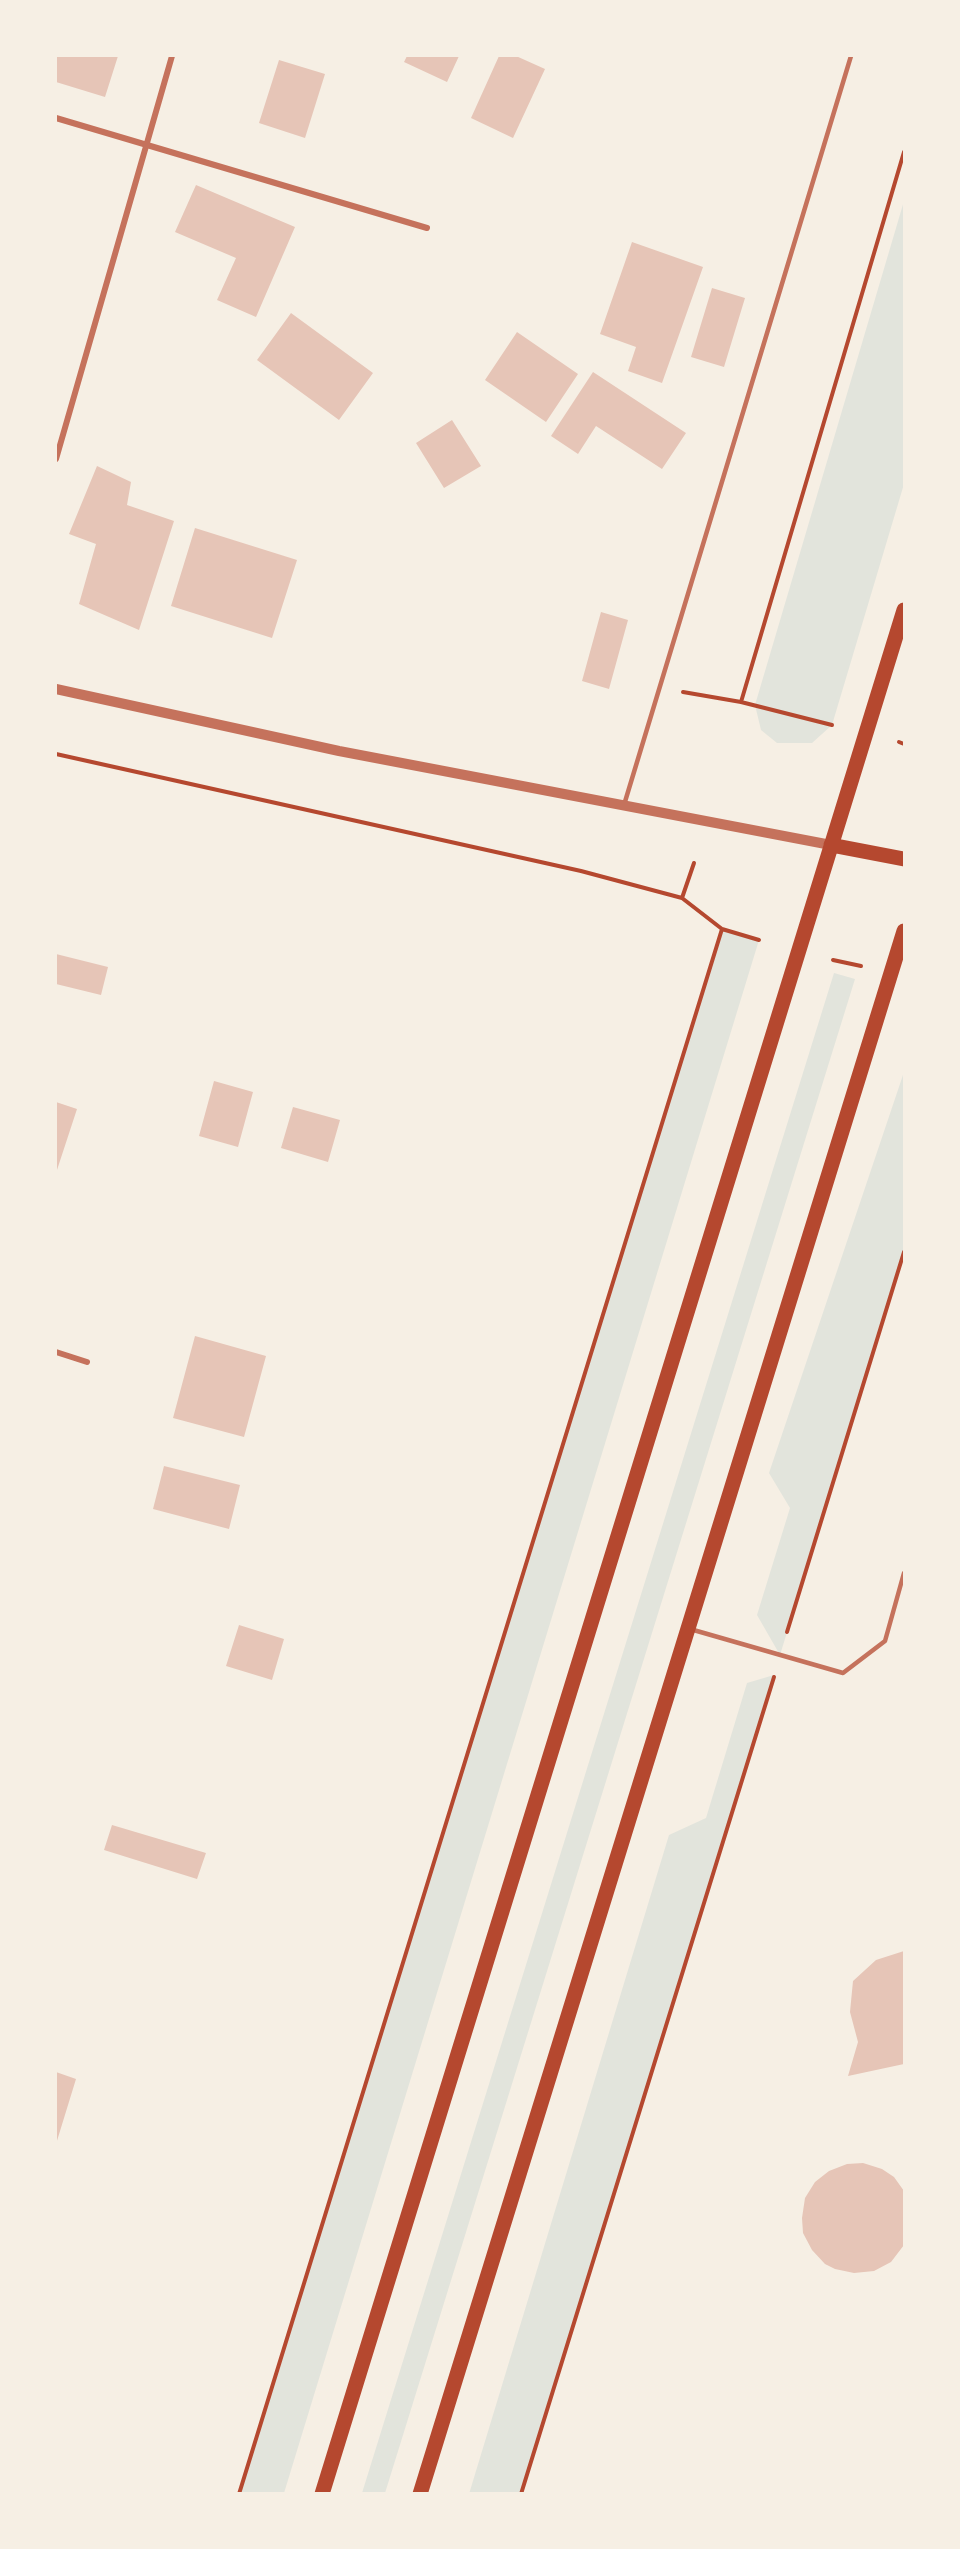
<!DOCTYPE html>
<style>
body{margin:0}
#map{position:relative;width:960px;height:2549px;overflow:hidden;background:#f6efe4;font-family:"Exo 2",sans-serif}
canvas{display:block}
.frame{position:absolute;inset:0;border:57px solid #f6efe4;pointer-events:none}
</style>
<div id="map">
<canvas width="960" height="2549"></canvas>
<div class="frame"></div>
</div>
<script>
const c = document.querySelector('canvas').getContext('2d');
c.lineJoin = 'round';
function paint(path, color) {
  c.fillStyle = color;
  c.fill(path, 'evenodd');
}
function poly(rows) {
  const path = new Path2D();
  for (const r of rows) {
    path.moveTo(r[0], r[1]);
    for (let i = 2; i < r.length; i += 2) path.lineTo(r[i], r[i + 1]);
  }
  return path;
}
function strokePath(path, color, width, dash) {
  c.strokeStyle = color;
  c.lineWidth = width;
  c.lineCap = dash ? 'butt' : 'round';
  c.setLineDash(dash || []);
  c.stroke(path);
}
const green = poly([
 [904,201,904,484,832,725,812,743,777,743,761,730,755,705],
 [722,929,759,940,284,2493,239,2494],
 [834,973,855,979,385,2493,362,2493],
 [904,1072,904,1252,780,1655,757,1615,790,1508,769,1473],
 [774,1675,521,2493,469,2494,669,1835,706,1818,747,1683]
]);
const building = poly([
 [56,56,118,56,105,97,56,82],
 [407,56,459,56,447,82,404,62],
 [499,56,516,56,545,69,513,138,471,118],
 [279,60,325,74,305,138,259,123],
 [196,185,295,227,256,317,217,300,236,258,175,232],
 [632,242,703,267,662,383,628,371,636,347,600,334],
 [712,288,745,298,724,367,691,357],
 [291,313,373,373,339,420,257,360],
 [517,332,578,374,546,422,485,380],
 [593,372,686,433,662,469,596,426,578,454,551,436],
 [452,420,481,466,444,488,416,443],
 [97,466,131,482,127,505,174,521,139,630,79,604,96,544,69,534],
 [195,528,297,560,272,638,171,606],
 [601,612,628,620,609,689,582,681],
 [56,954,108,967,101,995,56,984],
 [214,1081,253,1092,238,1147,199,1136],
 [56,1102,77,1109,56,1173],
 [293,1107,340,1120,328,1162,281,1148],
 [195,1336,266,1356,244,1437,173,1418],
 [164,1466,240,1485,229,1529,153,1509],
 [239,1625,284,1639,272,1680,226,1666],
 [112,1825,206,1853,197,1879,104,1850],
 [904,1951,904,2064,848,2076,858,2042,850,2012,853,1981,876,1960],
 [56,2072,76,2079,56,2144],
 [863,2163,882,2169,894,2177,904,2191,904,2245,891,2262,874,2271,854,2273,835,2269,825,2264,812,2250,803,2233,802,2218,805,2198,815,2182,829,2171,847,2164]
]);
const path = poly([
 [683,692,741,702,832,725],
 [741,702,904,152],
 [899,742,904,744],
 [56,754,581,871,682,898,722,929,759,940],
 [682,898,694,863],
 [833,960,861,966],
 [787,1632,904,1252],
 [239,2494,722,929],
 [521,2494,774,1677]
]);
const service = poly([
 [624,805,851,56],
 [690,1629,843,1673,885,1641,904,1573]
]);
const minor = poly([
 [56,118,427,228],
 [56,459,172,56],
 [56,1352,87,1362]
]);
const tertiary = poly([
 [56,689,339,751,831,845]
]);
const primary = poly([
 [831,845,904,859],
 [322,2494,904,610],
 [420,2494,904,931]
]);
paint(green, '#e2e4dc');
paint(building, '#e6c5b7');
strokePath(path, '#b5482f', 4);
strokePath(service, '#c5725c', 4.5);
strokePath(minor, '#c5725c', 6);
strokePath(tertiary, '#c5725c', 10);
strokePath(primary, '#b5482f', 15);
</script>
